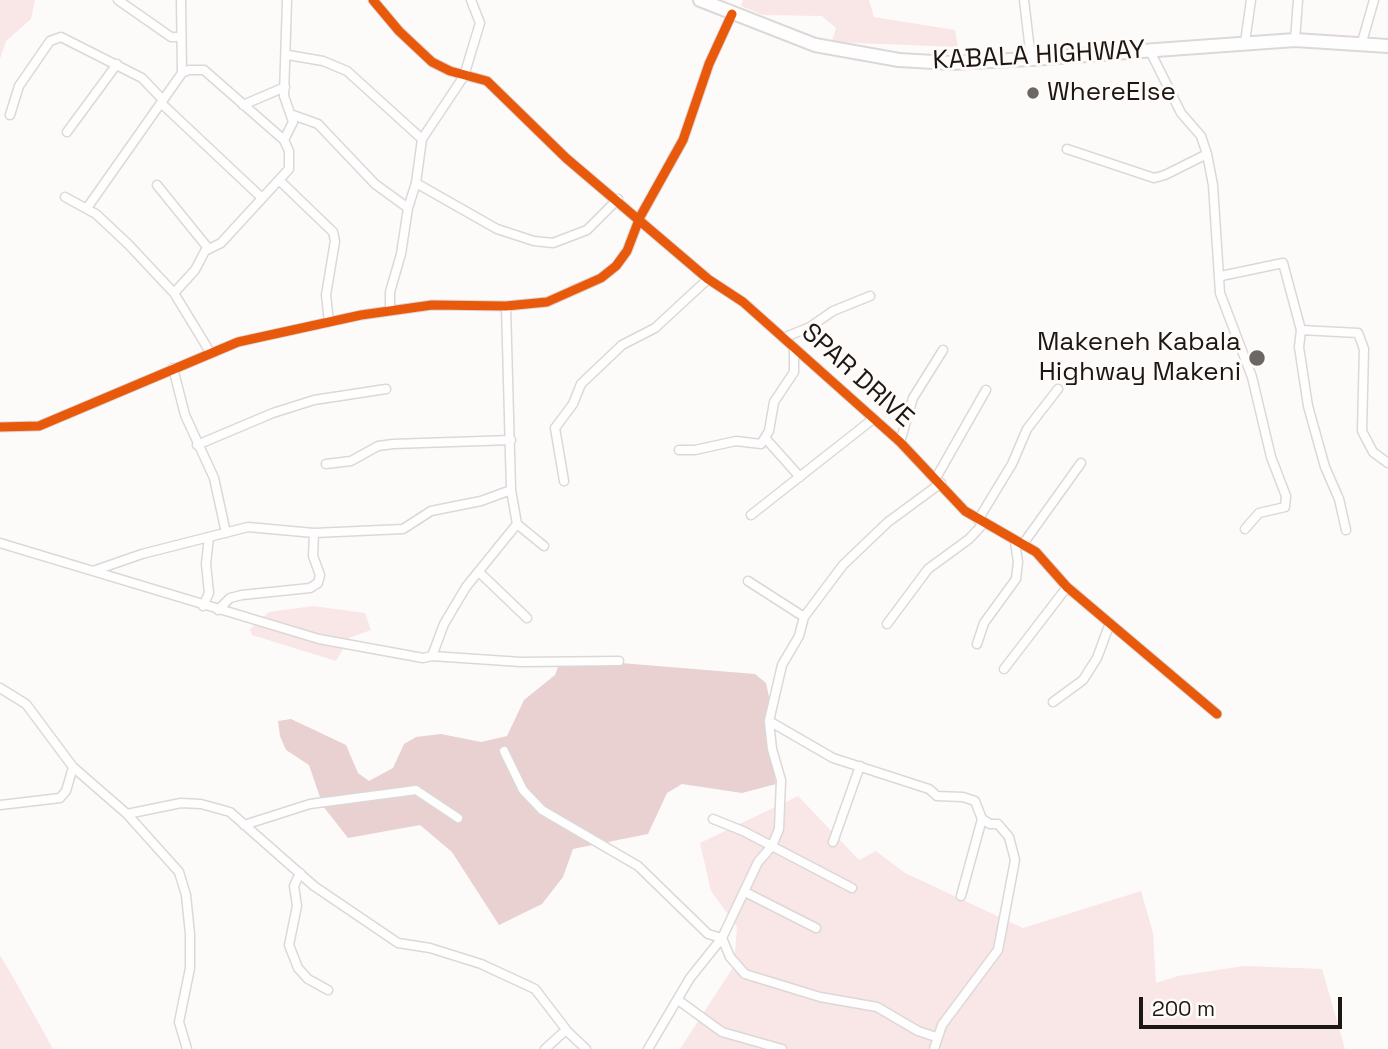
<!DOCTYPE html>
<style>
body{margin:0}
#map{position:relative;width:1388px;height:1049px;overflow:hidden;background:#fdfbfa;font-family:"Space Grotesk",sans-serif}
canvas{display:block}
.scale{position:absolute;left:1139px;top:997px;width:203px;height:32px;box-sizing:border-box;border:4px solid #1d1713;border-top:0;padding-left:9px;font-size:21px;line-height:24px;white-space:nowrap;color:#1d1713;-webkit-text-stroke:5px #fefbf9;paint-order:stroke}
</style>
<div id="map">
<canvas width="1388" height="1049"></canvas>
<div class="scale">200 m</div>
</div>
<script>
const c = document.querySelector('canvas').getContext('2d');
c.lineJoin = 'round';
function paint(path, color) {
  c.fillStyle = color;
  c.fill(path, 'evenodd');
}
function poly(rows) {
  const path = new Path2D();
  for (const r of rows) {
    path.moveTo(r[0], r[1]);
    for (let i = 2; i < r.length; i += 2) path.lineTo(r[i], r[i + 1]);
  }
  return path;
}
function strokePath(path, color, width, dash) {
  c.strokeStyle = color;
  c.lineWidth = width;
  c.lineCap = dash ? 'butt' : 'round';
  c.setLineDash(dash || []);
  c.stroke(path);
}
function label(font, color, halo, rows, align = 'center') {
  c.font = font + ' "Space Grotesk",sans-serif';
  c.lineWidth = 6;
  c.setLineDash([]);
  c.textBaseline = 'middle';
  c.strokeStyle = halo;
  c.fillStyle = color;
  for (const [text, x, y, turn = 0] of rows) {
    c.save();
    c.translate(x, y);
    c.rotate((+turn || 0) * Math.PI / 180);
    c.textAlign = isNaN(turn) ? turn : align;
    if (halo) c.strokeText(text, 0, 0);
    c.fillText(text, 0, 0);
    c.restore();
  }
}
const green = poly([
 [0,0,35,0,31,19,6,41,0,59],
 [743,0,869,0,874,17,955,30,958,47,832,42,836,28,822,16,763,15,741,6],
 [313,606,365,613,371,630,349,638,336,661,252,635,250,629,269,612],
 [798,796,859,860,876,851,905,873,1023,928,1141,891,1153,933,1156,983,1178,976,1244,966,1322,969,1345,1049,680,1049,734,966,737,927,711,891,700,843],
 [0,955,18,986,53,1049,0,1049]
]);
const forest = poly([
 [572,659,755,674,766,683,769,697,768,741,776,784,742,793,682,784,667,793,648,834,573,849,563,877,542,904,499,925,452,852,420,825,348,838,323,806,309,765,286,750,280,736,278,721,291,719,346,745,358,773,369,781,393,768,404,744,416,737,441,734,481,742,507,736,524,700,555,675,560,662]
]);
const minor = poly([
 [118,0,171,37,181,37],
 [181,0,182,73],
 [373,0,399,31,432,62,450,71,487,81,566,158,708,279,743,302,900,442,965,511,1036,552,1067,587,1217,714],
 [1024,0,1031,59],
 [1295,40,1298,0],
 [1245,42,1251,0],
 [1362,42,1374,0],
 [1150,51,1181,113,1201,136,1207,154,1213,185,1220,293,1252,377,1271,457,1286,496,1285,507,1259,513,1245,529],
 [288,55,323,61,347,71,422,139],
 [161,103,262,198],
 [243,105,285,87],
 [10,115,19,86,50,41,61,37,142,78,163,100],
 [293,115,318,124,375,184,408,208],
 [67,132,117,64],
 [422,139,464,76,480,23,471,0],
 [1067,149,1154,178,1165,175,1207,154],
 [279,180,333,232,335,241,326,295,329,322],
 [416,183,497,229,534,241,553,243,587,230,618,199],
 [157,185,208,248],
 [65,197,96,214,128,244,174,293,210,352],
 [87,208,182,73,189,70,204,70,284,140],
 [1221,276,1283,263,1301,330,1358,333,1364,349,1362,431,1373,452,1388,463],
 [174,293,195,270,205,251,221,243,289,169,289,151,284,140,293,122,284,96,287,0],
 [390,311,390,292,401,254,408,208,416,183,422,139],
 [1301,330,1299,347,1308,406,1325,467,1339,499,1346,530],
 [783,338,810,327,833,311,870,296],
 [173,368,185,415,214,478,226,533],
 [0,427,39,426,238,342,361,315,432,305,506,306,547,302,601,278,616,266,627,251,640,217,683,140,709,64,732,14],
 [766,439,800,477],
 [900,442,913,398,943,350],
 [197,445,273,413,314,400,386,389],
 [679,450,695,450,736,441,761,444,769,431,774,402,794,372,794,348],
 [326,464,351,461,378,446,393,444,511,440],
 [936,478,986,390],
 [564,481,555,428,573,404,581,384,622,345,655,328,708,279],
 [751,515,873,419],
 [978,520,1012,464,1027,429,1058,389],
 [517,524,544,546],
 [0,543,319,639,423,658,432,656,444,624,466,587,517,524,511,490,506,306],
 [1023,544,1081,463],
 [93,571,142,554,248,527,314,533,403,529,431,511,481,501,511,490],
 [479,572,527,618],
 [748,581,804,617],
 [203,606,209,593,206,564,209,537],
 [218,610,230,598,242,595,310,588,318,583,320,575,313,556,314,533],
 [887,624,928,569,969,539,983,524],
 [977,644,984,623,1016,579,1018,562,1015,542],
 [432,656,521,662,619,661],
 [1004,669,1067,587],
 [0,688,26,704,73,767,127,814,179,872,186,895,190,934,190,968,179,1022,187,1049],
 [1053,702,1083,680,1097,658,1110,623],
 [769,721,833,758,929,789,937,796,963,797,975,801,982,819,990,824,998,824,1009,837,1015,860,998,950,942,1025,934,1049],
 [504,751,523,790,542,810,638,866,708,934,722,938,730,957,745,974,820,997,877,1007,918,1031,936,1037],
 [0,805,60,798,66,791,73,767],
 [127,814,181,803,201,804,230,812,314,886,398,943,430,948,481,964,535,989,568,1032,586,1049],
 [713,819,743,831,852,888],
 [244,825,310,804,416,790,458,818],
 [833,842,860,766],
 [300,873,294,886,297,906,289,945,298,968,308,979,328,990],
 [745,892,816,928],
 [961,896,982,819],
 [678,1000,722,1032,782,1049],
 [545,1049,566,1030],
 [648,1049,690,978,722,938,758,862,772,846,779,829,781,780,772,749,769,721,782,665,799,636,804,617,843,565,888,522,941,483]
]);
const primary = poly([
 [700,0,815,45,899,60,951,63,1031,59,1295,40,1388,46]
]);
const cycleway = poly([
 [373,0,399,31,432,62,450,71,487,81,566,158,708,279,743,302,900,442,965,511,1036,552,1067,587,1217,714],
 [0,427,39,426,238,342,361,315,432,305,506,306,547,302,601,278,616,266,627,251,640,217,683,140,709,64,732,14]
]);
const markers = [
 [1033,93,7,"#6b6764"],
 [1257,358,9,"#6b6764"]
];
const streetNames = [
 ["KABALA HIGHWAY",1039,56,-3],
 ["SPAR DRIVE",857,376,42]
];
const poiNames = [
 ["WhereElse",1047,93],
 ["Makeneh Kabala",1241,343,"right"],
 ["Highway Makeni",1241,373,"right"]
];
paint(green, '#f9e6e6');
paint(forest, '#e9d0d1');
strokePath(minor, '#dcd8d6', 11);
strokePath(primary, '#dcd8d6', 16);
strokePath(minor, '#fffefe', 8);
strokePath(primary, '#fffefe', 12);
strokePath(cycleway, '#e8590c', 9);
for (const [x, y, r, color] of markers) {
  const dot = new Path2D();
  dot.arc(x, y, r, 0, 2 * Math.PI);
  c.fillStyle = color;
  c.fill(dot);
  strokePath(dot, '#fefbf9', 2.5);
}
label('26px', '#1d1713', '#fefbf9', streetNames);
label('26px', '#1d1713', '#fefbf9', poiNames, 'left');
</script>
